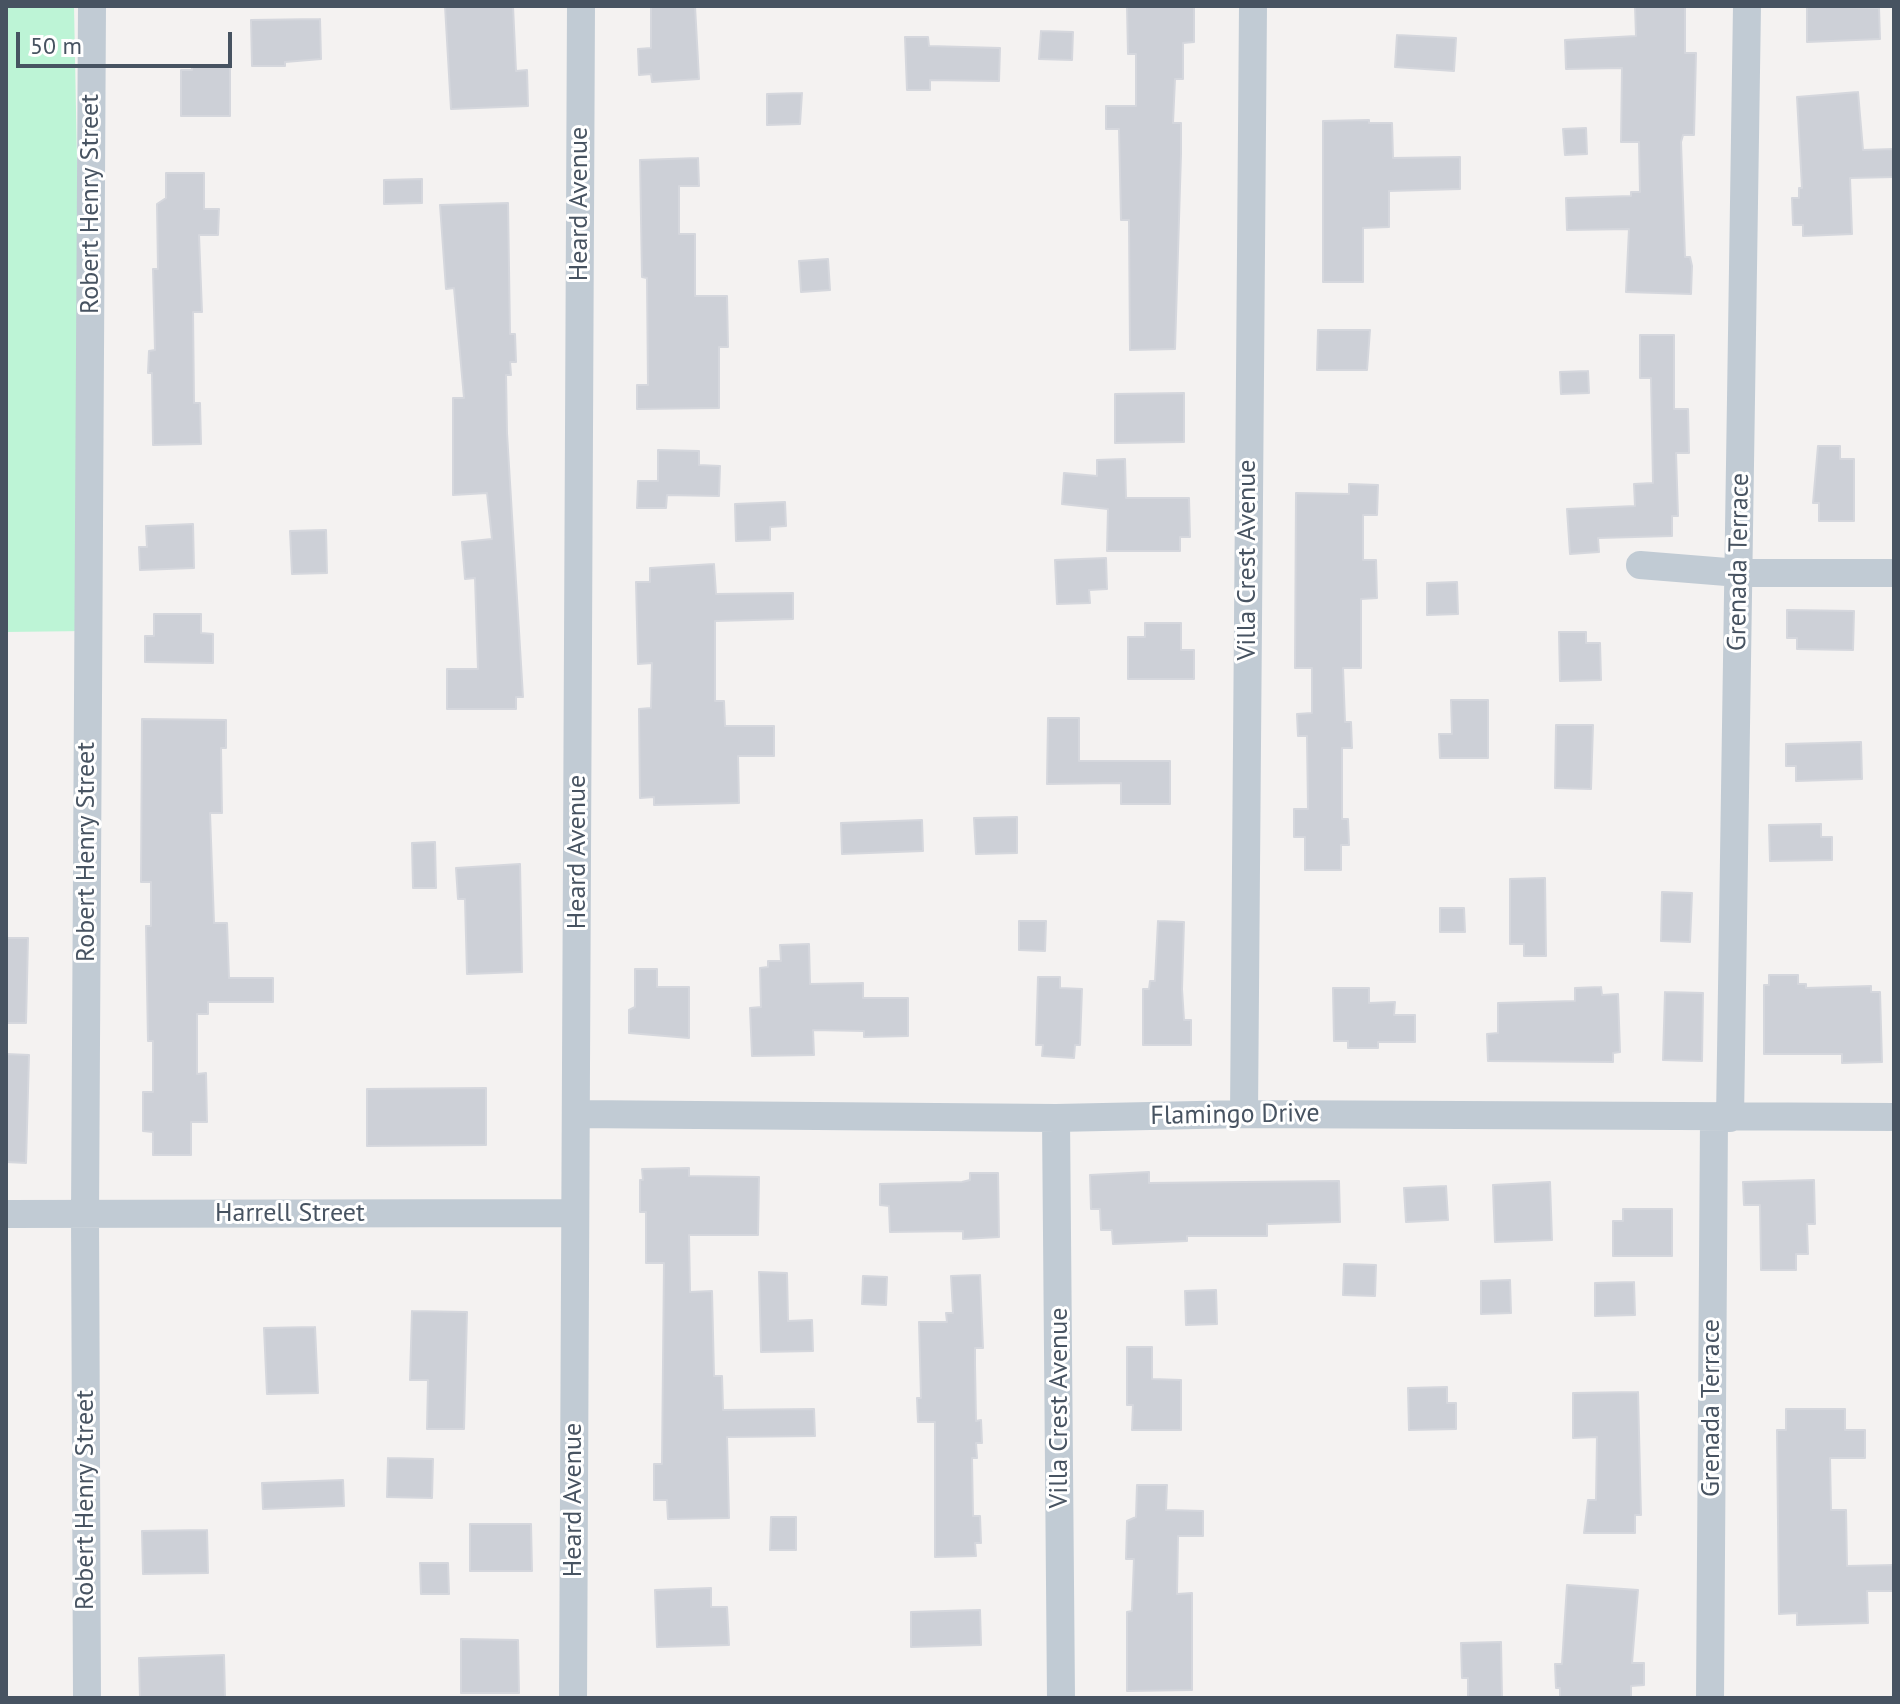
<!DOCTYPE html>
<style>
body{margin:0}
#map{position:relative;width:1900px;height:1704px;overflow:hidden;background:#f4f2f1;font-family:"PT Sans",sans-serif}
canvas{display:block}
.frame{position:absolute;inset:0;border:8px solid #475361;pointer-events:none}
.scale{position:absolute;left:16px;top:32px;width:216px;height:36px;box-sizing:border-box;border:4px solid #475361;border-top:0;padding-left:10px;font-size:24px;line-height:28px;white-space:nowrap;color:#475361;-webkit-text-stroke:6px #fff;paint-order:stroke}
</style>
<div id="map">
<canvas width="1900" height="1704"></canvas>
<div class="frame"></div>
<div class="scale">50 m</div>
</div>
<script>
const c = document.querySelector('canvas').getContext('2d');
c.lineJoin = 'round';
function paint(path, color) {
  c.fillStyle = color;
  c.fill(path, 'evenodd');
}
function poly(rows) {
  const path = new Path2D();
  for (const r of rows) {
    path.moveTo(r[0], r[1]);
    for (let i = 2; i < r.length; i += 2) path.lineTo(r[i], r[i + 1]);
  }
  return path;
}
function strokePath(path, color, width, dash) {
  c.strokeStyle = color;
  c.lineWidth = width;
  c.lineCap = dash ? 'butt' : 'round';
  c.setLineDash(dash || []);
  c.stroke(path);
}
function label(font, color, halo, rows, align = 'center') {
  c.font = font + ' "PT Sans",sans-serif';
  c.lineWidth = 6;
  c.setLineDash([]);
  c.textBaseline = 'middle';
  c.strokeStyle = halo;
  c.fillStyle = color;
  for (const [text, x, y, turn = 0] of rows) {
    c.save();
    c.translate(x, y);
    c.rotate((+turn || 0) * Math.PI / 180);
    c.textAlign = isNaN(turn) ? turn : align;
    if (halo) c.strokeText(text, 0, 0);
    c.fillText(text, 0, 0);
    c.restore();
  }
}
const green = poly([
 [6,6,74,6,86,631,6,632]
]);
const building = poly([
 [445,6,513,6,516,71,527,70,528,106,451,109,445,6],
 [651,6,695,6,699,79,652,82,651,74,639,75,638,49,651,48,651,6],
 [1127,6,1194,6,1194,42,1183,43,1183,79,1175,79,1173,123,1181,123,1181,154,1175,349,1130,350,1129,220,1121,220,1119,129,1106,129,1106,106,1136,106,1136,54,1128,54,1127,6],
 [1635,6,1685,6,1685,53,1696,53,1694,135,1683,135,1681,142,1685,257,1690,257,1692,266,1691,294,1626,292,1629,229,1567,230,1566,198,1631,196,1631,192,1640,192,1639,142,1621,142,1622,68,1566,69,1565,40,1636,36,1635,6],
 [1807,6,1879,8,1880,39,1807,42,1807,6],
 [320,19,321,59,285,62,285,66,252,66,251,20,320,19],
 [1041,31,1073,32,1072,60,1039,59,1041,31],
 [1397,35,1456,38,1454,71,1395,67,1397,35],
 [905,37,928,37,929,46,1000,48,999,81,930,80,930,90,907,90,905,37],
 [192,65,230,65,230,116,181,116,181,70,192,70,192,65],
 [1858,92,1863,150,1894,149,1894,177,1850,178,1852,234,1803,236,1803,225,1793,225,1792,198,1799,198,1799,188,1802,188,1797,97,1858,92],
 [802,93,800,124,767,125,767,94,802,93],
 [1369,120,1369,123,1392,123,1393,158,1460,157,1460,189,1389,191,1389,227,1363,228,1363,282,1323,282,1323,121,1369,120],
 [1586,128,1587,154,1565,155,1563,129,1586,128],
 [698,158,699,186,679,186,679,234,695,234,695,296,727,296,728,347,719,347,719,408,637,409,637,385,648,385,647,278,642,277,640,160,698,158],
 [166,173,204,173,204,209,219,209,218,235,199,235,202,312,193,312,194,403,200,403,201,444,153,445,152,373,148,373,149,351,155,350,153,269,158,269,157,204,166,198,166,173],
 [422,179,422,203,384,204,384,180,422,179],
 [508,203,510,334,515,334,516,362,510,362,511,375,506,375,507,433,523,697,516,697,516,709,447,709,447,669,478,669,475,578,465,579,462,542,492,539,487,493,453,495,453,398,464,398,454,288,446,289,440,205,508,203],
 [828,259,830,290,801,292,799,261,828,259],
 [1318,330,1370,330,1367,370,1317,370,1318,330],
 [1640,335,1674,335,1674,409,1688,409,1689,453,1676,453,1678,516,1672,516,1672,536,1598,538,1599,552,1570,554,1567,509,1635,506,1634,484,1653,483,1651,378,1640,378,1640,335],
 [1588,371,1589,393,1561,394,1560,372,1588,371],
 [1184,393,1184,442,1115,443,1115,394,1184,393],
 [1818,446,1840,446,1840,459,1854,459,1854,521,1819,521,1819,503,1813,503,1818,446],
 [658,450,699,451,699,465,720,466,719,496,667,495,666,508,637,508,638,481,658,481,658,450],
 [1125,459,1126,498,1189,498,1190,537,1180,537,1180,551,1107,551,1108,509,1062,504,1064,473,1097,476,1097,460,1125,459],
 [1349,484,1378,485,1377,515,1363,515,1363,560,1376,560,1377,598,1361,599,1361,668,1343,668,1345,722,1351,722,1352,748,1342,748,1342,819,1348,819,1349,845,1341,845,1341,870,1305,870,1305,837,1294,837,1294,809,1308,809,1307,736,1298,736,1297,714,1312,713,1312,668,1295,668,1296,493,1349,494,1349,484],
 [785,502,786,526,770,527,770,540,736,541,735,504,785,502],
 [193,524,194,568,140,570,139,547,147,547,146,526,193,524],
 [326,530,327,573,292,574,290,531,326,530],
 [1106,558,1107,589,1089,590,1090,603,1057,604,1055,560,1106,558],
 [714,564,716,594,793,593,793,619,715,621,715,701,724,701,725,726,774,726,774,756,738,756,739,803,654,805,654,797,640,798,639,709,651,708,652,663,638,664,636,582,650,582,650,568,714,564],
 [1457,582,1458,614,1427,615,1427,583,1457,582],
 [1787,610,1854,611,1853,650,1797,649,1797,638,1787,638,1787,610],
 [154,614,201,614,201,633,213,634,213,663,145,662,145,636,154,636,154,614],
 [1145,623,1181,623,1181,650,1194,650,1194,679,1128,679,1128,637,1145,637,1145,623],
 [1559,632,1586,632,1586,643,1600,643,1601,680,1560,681,1559,632],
 [1451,700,1488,700,1488,758,1440,758,1439,734,1452,734,1451,700],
 [1048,718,1079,718,1079,761,1170,761,1170,804,1121,804,1121,783,1047,784,1048,718],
 [142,719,226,720,226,748,221,748,222,813,210,813,214,923,227,923,229,978,273,978,273,1002,208,1002,208,1014,197,1014,197,1074,206,1073,207,1122,191,1122,191,1155,153,1155,153,1132,143,1131,143,1092,153,1092,153,1041,148,1041,146,926,151,926,151,882,141,882,142,719],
 [1556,725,1593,725,1591,789,1555,788,1556,725],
 [1861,742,1862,779,1796,781,1796,766,1786,766,1786,744,1861,742],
 [1017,817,1017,853,976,854,974,818,1017,817],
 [922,820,923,851,842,854,841,823,922,820],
 [1821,824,1821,837,1832,837,1832,860,1770,861,1769,825,1821,824],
 [435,842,436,888,413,888,412,843,435,842],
 [520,864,522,972,467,974,465,899,458,899,456,868,520,864],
 [1545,878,1546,956,1524,956,1524,944,1510,944,1510,879,1545,878],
 [1662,892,1692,893,1690,942,1661,941,1662,892],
 [1440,908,1464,908,1465,932,1440,932,1440,908],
 [1019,921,1046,921,1045,951,1019,950,1019,921],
 [1158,921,1184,922,1182,989,1184,1020,1191,1020,1191,1045,1143,1045,1143,989,1149,989,1150,981,1155,981,1158,921],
 [6,938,28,938,26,1023,6,1023,6,938],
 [809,944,810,984,863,983,863,998,908,998,908,1036,864,1037,864,1031,813,1030,814,1055,752,1056,750,1008,761,1007,760,968,768,967,768,961,781,961,780,945,809,944],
 [635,969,657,969,657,987,689,987,689,1038,629,1033,629,1010,635,1007,635,969],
 [1769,975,1798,975,1798,984,1806,984,1806,988,1871,986,1871,992,1880,992,1882,1062,1842,1063,1842,1054,1764,1054,1764,985,1769,985,1769,975],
 [1038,977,1060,977,1060,988,1082,989,1080,1045,1075,1045,1074,1058,1042,1056,1043,1045,1036,1045,1038,977],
 [1601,987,1602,995,1618,994,1620,1052,1613,1053,1613,1062,1488,1061,1487,1034,1498,1033,1498,1003,1575,1001,1575,988,1601,987],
 [1333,988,1369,988,1369,1003,1395,1002,1394,1015,1415,1015,1415,1042,1378,1042,1378,1048,1348,1048,1348,1041,1334,1041,1333,988],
 [1665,992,1703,993,1702,1061,1663,1060,1665,992],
 [6,1054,29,1055,26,1163,6,1162,6,1054],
 [486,1088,486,1145,367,1146,367,1089,486,1088],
 [689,1168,689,1176,759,1177,758,1235,689,1235,690,1292,712,1291,714,1376,722,1376,723,1410,814,1409,815,1436,727,1437,729,1518,668,1519,667,1500,654,1500,654,1464,662,1464,664,1263,646,1263,646,1212,640,1212,640,1180,643,1180,642,1169,689,1168],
 [1149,1172,1149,1183,1339,1181,1340,1222,1267,1224,1267,1236,1187,1236,1187,1241,1113,1244,1112,1230,1101,1230,1100,1209,1091,1209,1090,1175,1149,1172],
 [970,1173,998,1173,999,1237,963,1239,963,1231,890,1232,889,1206,880,1205,880,1184,962,1182,970,1180,970,1173],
 [1814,1180,1815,1224,1807,1224,1808,1254,1796,1254,1796,1270,1761,1270,1760,1205,1744,1205,1743,1182,1814,1180],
 [1550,1182,1552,1240,1495,1242,1493,1185,1550,1182],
 [1446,1186,1448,1220,1406,1222,1404,1188,1446,1186],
 [1623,1209,1672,1209,1672,1256,1613,1256,1613,1221,1623,1221,1623,1209],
 [1344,1264,1376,1265,1375,1296,1343,1295,1344,1264],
 [759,1272,787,1273,788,1321,812,1320,813,1351,761,1352,759,1272],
 [980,1275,983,1348,975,1348,975,1365,976,1421,981,1420,982,1443,976,1443,977,1458,972,1458,973,1516,980,1516,981,1543,975,1543,976,1556,935,1557,935,1422,918,1422,917,1398,921,1398,919,1322,947,1322,946,1313,953,1313,951,1276,980,1275],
 [863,1276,887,1277,886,1305,862,1304,863,1276],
 [1510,1280,1511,1313,1481,1314,1481,1281,1510,1280],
 [1634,1282,1635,1315,1595,1316,1595,1283,1634,1282],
 [1216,1290,1217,1324,1186,1325,1185,1291,1216,1290],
 [412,1311,467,1312,464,1429,427,1429,428,1380,410,1380,412,1311],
 [315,1327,318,1393,267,1394,264,1328,315,1327],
 [1127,1347,1152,1347,1152,1379,1181,1380,1181,1430,1132,1430,1133,1405,1127,1405,1127,1347],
 [1447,1387,1447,1403,1456,1403,1456,1429,1409,1430,1408,1388,1447,1387],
 [1638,1392,1641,1515,1635,1515,1635,1533,1584,1533,1588,1500,1596,1500,1597,1437,1573,1438,1573,1393,1638,1392],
 [1786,1409,1845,1409,1845,1430,1865,1430,1865,1458,1830,1458,1831,1510,1846,1510,1847,1566,1894,1565,1894,1591,1867,1591,1868,1623,1797,1625,1797,1613,1779,1614,1777,1430,1786,1430,1786,1409],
 [388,1458,433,1459,432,1498,387,1497,388,1458],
 [343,1480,344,1506,263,1509,262,1483,343,1480],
 [1137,1485,1167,1485,1166,1510,1203,1511,1203,1536,1178,1536,1177,1594,1192,1593,1192,1690,1127,1691,1127,1612,1132,1611,1134,1559,1126,1559,1127,1521,1136,1517,1137,1485],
 [771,1517,796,1517,796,1550,770,1550,771,1517],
 [470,1524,531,1524,532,1571,470,1571,470,1524],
 [207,1530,208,1573,143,1574,142,1531,207,1530],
 [420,1563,448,1563,449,1594,421,1594,420,1563],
 [1567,1585,1638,1590,1632,1663,1644,1663,1644,1685,1631,1686,1631,1698,1560,1698,1560,1688,1556,1688,1555,1664,1562,1664,1567,1585],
 [711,1588,711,1607,727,1607,729,1645,657,1647,655,1590,711,1588],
 [980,1610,981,1645,911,1647,911,1612,980,1610],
 [461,1639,518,1640,519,1693,461,1693,461,1639],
 [1501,1642,1502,1698,1468,1698,1468,1678,1462,1678,1461,1643,1501,1642],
 [224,1655,225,1698,140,1698,139,1658,224,1655]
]);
const minor = poly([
 [1640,565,1739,573,1894,573],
 [577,1114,1056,1118,1244,1114,1894,1117],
 [1244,1114,1253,6],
 [1056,1118,1061,1698],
 [1730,1118,1747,6],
 [6,1214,574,1213],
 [87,1698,85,1214,92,6],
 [573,1698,581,6],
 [1710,1698,1714,1118]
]);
const streetNames = [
 ["Robert Henry Street",91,204,-90],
 ["Heard Avenue",580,204,-90],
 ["Villa Crest Avenue",1248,560,-90],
 ["Grenada Terrace",1739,562,-89],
 ["Robert Henry Street",87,852,-90],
 ["Heard Avenue",578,852,-90],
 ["Flamingo Drive",1235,1115,-1],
 ["Harrell Street",290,1214],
 ["Villa Crest Avenue",1060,1408,-90],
 ["Grenada Terrace",1712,1408,-90],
 ["Robert Henry Street",86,1500,-90],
 ["Heard Avenue",574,1500,-90]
];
paint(green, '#bdf4d6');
paint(building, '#cdd0d7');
strokePath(building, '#d5d7dd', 2);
strokePath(minor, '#c1cbd4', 28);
label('26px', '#475361', '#fff', streetNames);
</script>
